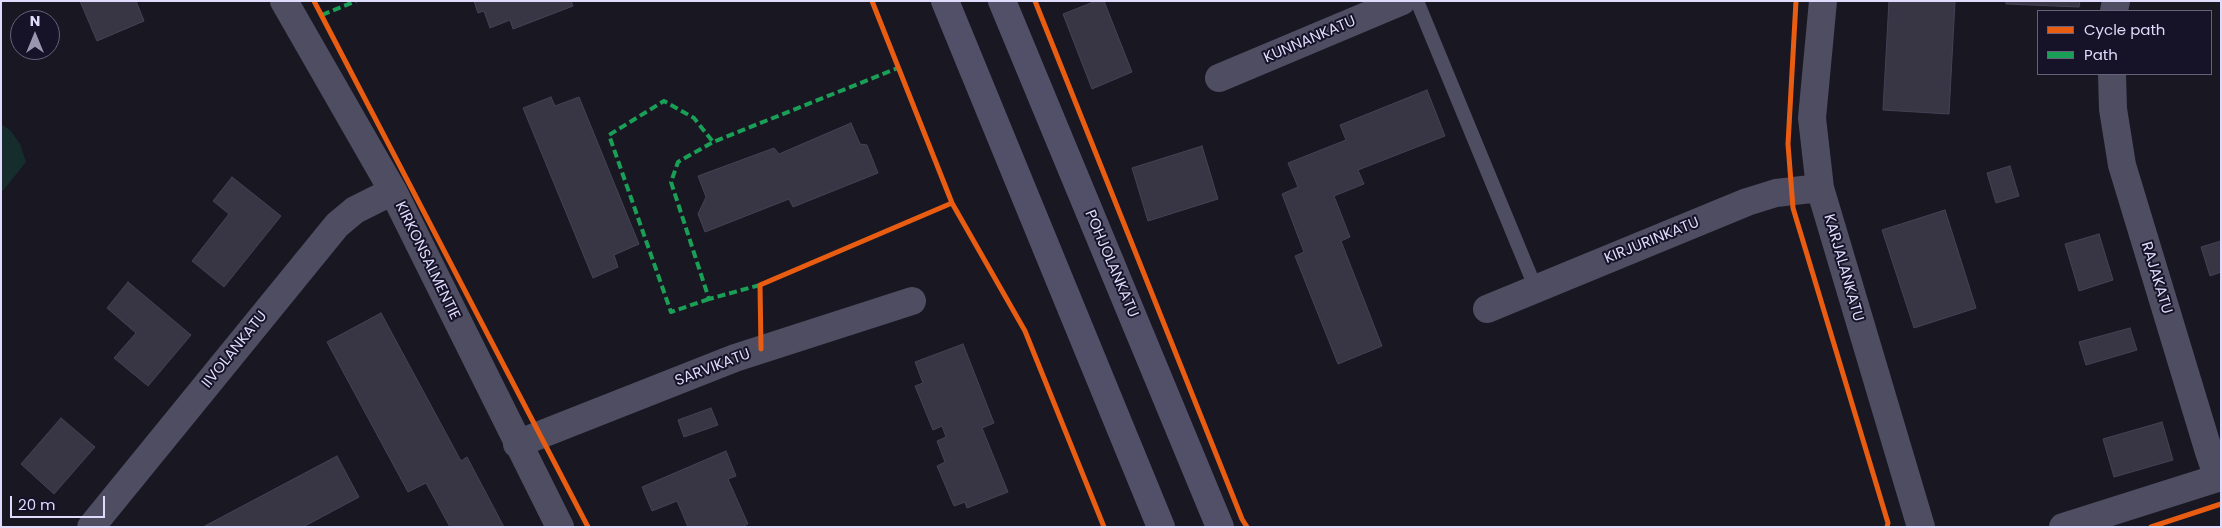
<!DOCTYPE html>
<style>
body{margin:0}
#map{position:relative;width:2222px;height:528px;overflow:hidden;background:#191722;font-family:Poppins,sans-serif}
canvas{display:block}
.frame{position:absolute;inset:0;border:2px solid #dfdbfc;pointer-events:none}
.legend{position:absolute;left:2037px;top:10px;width:175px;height:65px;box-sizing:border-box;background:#161227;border:1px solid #66627c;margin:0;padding:6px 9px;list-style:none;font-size:15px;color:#dfdbfc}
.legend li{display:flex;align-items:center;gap:10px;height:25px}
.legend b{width:25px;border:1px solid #66627c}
.north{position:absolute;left:10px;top:10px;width:50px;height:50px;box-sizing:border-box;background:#161227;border:1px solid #66627c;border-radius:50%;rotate:0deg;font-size:14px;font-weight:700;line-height:20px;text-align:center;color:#dfdbfc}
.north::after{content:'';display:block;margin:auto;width:18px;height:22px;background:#9a96b0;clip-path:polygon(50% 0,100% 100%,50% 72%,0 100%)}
.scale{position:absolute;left:10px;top:496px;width:95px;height:22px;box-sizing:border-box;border:2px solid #dfdbfc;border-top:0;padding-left:6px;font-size:15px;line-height:18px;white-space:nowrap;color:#dfdbfc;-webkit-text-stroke:4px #161227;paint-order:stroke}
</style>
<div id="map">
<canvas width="2222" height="528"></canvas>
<div class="frame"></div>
<ul class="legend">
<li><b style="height:6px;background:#e95d12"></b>Cycle path</li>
<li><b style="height:6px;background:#1a9f57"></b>Path</li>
</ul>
<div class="north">N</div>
<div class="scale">20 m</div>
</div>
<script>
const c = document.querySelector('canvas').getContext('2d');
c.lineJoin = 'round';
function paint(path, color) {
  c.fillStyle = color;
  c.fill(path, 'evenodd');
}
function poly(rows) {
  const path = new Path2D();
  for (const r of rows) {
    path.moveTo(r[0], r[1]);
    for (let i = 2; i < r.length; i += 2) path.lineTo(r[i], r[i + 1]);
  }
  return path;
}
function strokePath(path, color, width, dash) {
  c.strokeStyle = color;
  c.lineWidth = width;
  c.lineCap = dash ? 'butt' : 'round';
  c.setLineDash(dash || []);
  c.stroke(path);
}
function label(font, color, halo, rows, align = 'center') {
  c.font = font + ' Poppins,sans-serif';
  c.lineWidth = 4;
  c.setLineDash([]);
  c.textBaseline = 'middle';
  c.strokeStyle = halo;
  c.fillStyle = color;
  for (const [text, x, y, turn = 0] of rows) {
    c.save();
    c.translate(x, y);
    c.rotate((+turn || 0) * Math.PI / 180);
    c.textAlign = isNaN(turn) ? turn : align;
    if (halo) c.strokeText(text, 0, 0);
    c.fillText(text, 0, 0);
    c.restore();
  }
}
const green = poly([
 [1,124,10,130,20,144,26,162,1,193]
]);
const building = poly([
 [80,1,136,1,144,21,97,41,80,1],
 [474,1,571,1,573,6,513,29,510,20,490,28,484,11,478,13,474,1],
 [1096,1,1104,1,1132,72,1092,89,1063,14,1096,1],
 [1889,1,1955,1,1949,114,1883,110,1889,1],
 [2006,1,2080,1,2079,7,2006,4,2006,1],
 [1427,90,1445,136,1358,170,1364,184,1334,196,1350,237,1341,241,1382,346,1338,364,1295,256,1304,252,1282,194,1298,187,1288,163,1346,140,1340,125,1427,90],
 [551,97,555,106,579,97,639,244,614,255,618,267,593,278,523,108,551,97],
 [851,123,860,144,867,145,878,173,793,207,789,199,705,232,698,214,706,197,698,176,774,148,779,154,851,123],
 [1202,146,1218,199,1148,221,1132,168,1202,146],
 [2010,166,2019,196,1996,203,1987,173,2010,166],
 [232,177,281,216,224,287,192,261,229,214,213,201,232,177],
 [1945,210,1976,308,1914,328,1882,230,1945,210],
 [2099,234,2113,280,2079,291,2065,244,2099,234],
 [2221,241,2221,272,2210,276,2201,247,2221,241],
 [128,282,191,335,148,386,114,358,136,333,107,308,128,282],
 [381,313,461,461,467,457,504,527,450,527,426,483,408,492,327,342,381,313],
 [2130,328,2137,350,2086,365,2079,342,2130,328],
 [963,344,994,423,982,428,1008,492,967,508,965,502,954,506,937,466,945,462,937,441,946,437,942,426,933,430,915,386,923,383,915,362,963,344],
 [711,408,718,425,684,437,678,420,711,408],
 [61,418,95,447,54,494,21,464,61,418],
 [2162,422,2173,460,2114,477,2103,439,2162,422],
 [726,451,736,476,728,479,748,524,741,527,688,527,677,501,652,511,642,487,726,451],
 [337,456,359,497,303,527,203,527,337,456]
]);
const service = poly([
 [1417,1,1536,289]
]);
const minor = poly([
 [284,1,393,191,560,527],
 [1823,1,1812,118,1820,188,1921,527],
 [2114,11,2116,1],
 [2112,74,2113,109,2122,165,2209,452,2218,478],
 [1219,78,1402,1],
 [1487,309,1747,202,1776,193,1820,188],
 [517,444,735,358,912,301],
 [91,527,337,225,355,210,393,191],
 [2063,527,2221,477]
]);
const secondary = poly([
 [945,1,1161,527],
 [1002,1,1220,527]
]);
const quiet = poly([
 [322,15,356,1],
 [760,285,709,299,671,182,678,162,713,142,898,68],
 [709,299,671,312,609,135,664,101,694,118,713,142]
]);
const cycleway = poly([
 [314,1,588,527],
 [872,1,952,203,1025,331,1104,527],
 [1035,1,1242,519,1247,527],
 [1796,1,1788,144,1793,208,1888,523,1887,527],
 [761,349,760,285,952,203],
 [2151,527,2221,504]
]);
const streetNames = [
 ["KUNNANKATU",1310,40,-23],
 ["KIRJURINKATU",1652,241,-22],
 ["KIRKONSALMENTIE",427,261,64],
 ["POHJOLANKATU",1111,264,67],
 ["KARJALANKATU",1843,268,74],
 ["RAJAKATU",2156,278,73],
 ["IIVOLANKATU",235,350,-51],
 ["SARVIKATU",713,368,-21]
];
paint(green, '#162d2e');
paint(building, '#383544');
strokePath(building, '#454255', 1);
strokePath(service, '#4e4d62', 14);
strokePath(minor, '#4e4d62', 28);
strokePath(secondary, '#515068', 28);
strokePath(quiet, '#1a9f57', 4, [8, 4]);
strokePath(cycleway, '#e95d12', 5);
label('15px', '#dfdbfc', '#161227', streetNames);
</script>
